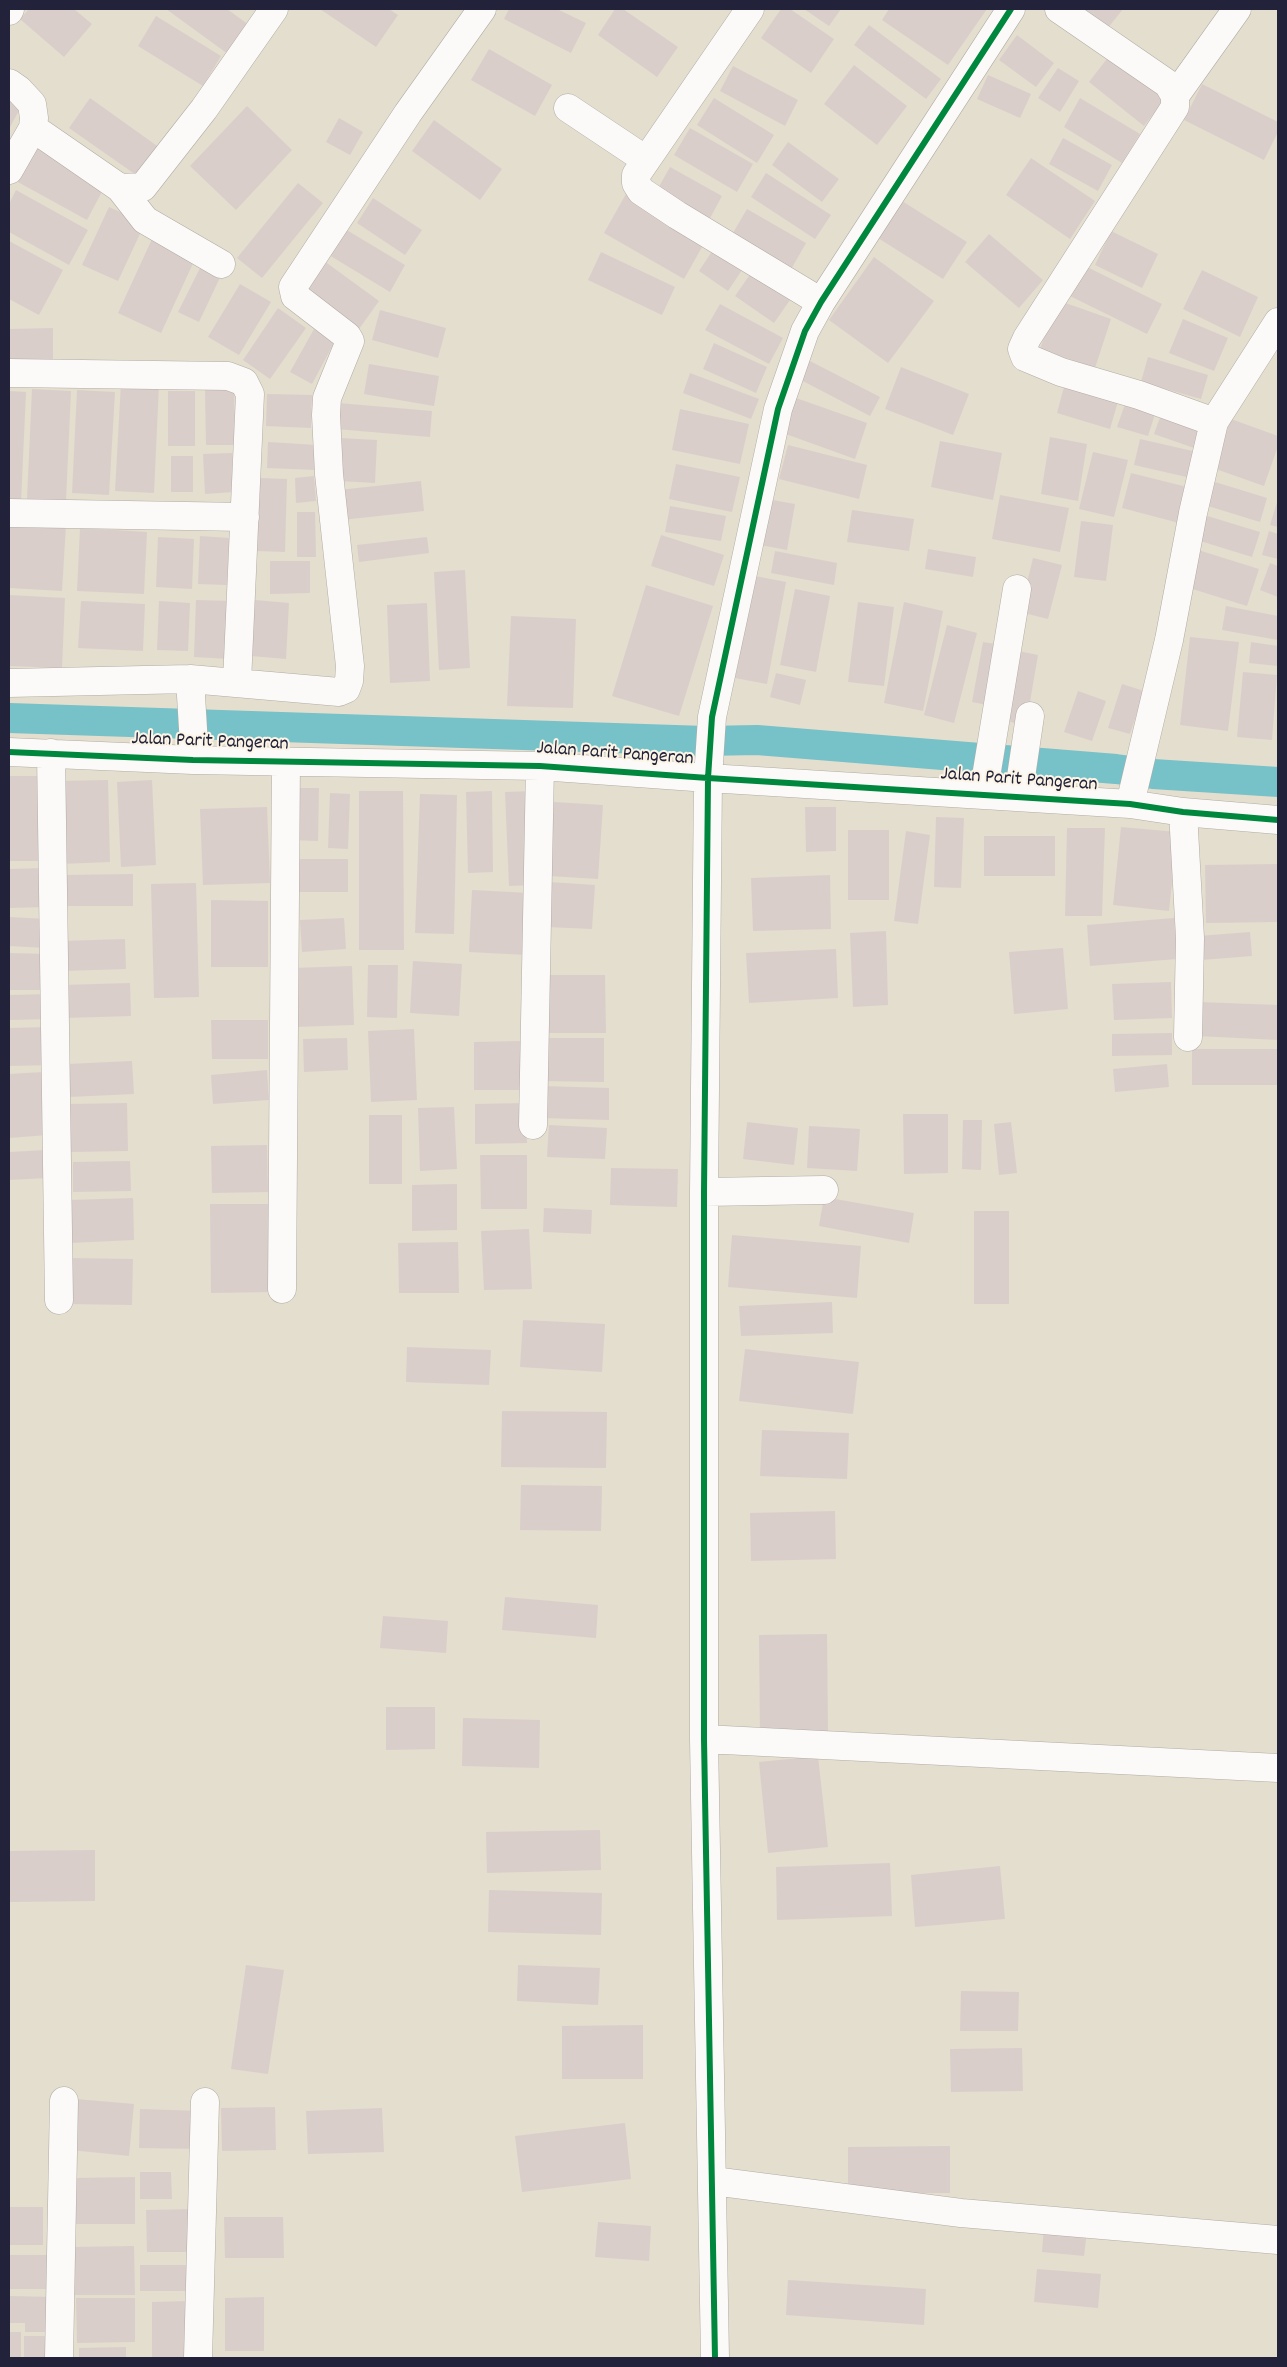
<!DOCTYPE html>
<style>
body{margin:0}
#map{position:relative;width:1287px;height:2367px;overflow:hidden;background:#e4dece;font-family:Dekko,sans-serif}
canvas{display:block}
.frame{position:absolute;inset:0;border:10px solid #22223b;pointer-events:none}
</style>
<div id="map">
<canvas width="1287" height="2367"></canvas>
<div class="frame"></div>
</div>
<script>
const c = document.querySelector('canvas').getContext('2d');
c.lineJoin = 'round';
function poly(rows) {
  const path = new Path2D();
  for (const r of rows) {
    path.moveTo(r[0], r[1]);
    for (let i = 2; i < r.length; i += 2) path.lineTo(r[i], r[i + 1]);
  }
  return path;
}
function strokePath(path, color, width, dash) {
  c.strokeStyle = color;
  c.lineWidth = width;
  c.lineCap = dash ? 'butt' : 'round';
  c.setLineDash(dash || []);
  c.stroke(path);
}
function paint(path, color) {
  c.fillStyle = color;
  c.fill(path, 'evenodd');
}
function label(font, color, halo, rows, align = 'center') {
  c.font = font + ' Dekko,sans-serif';
  c.lineWidth = 4;
  c.setLineDash([]);
  c.textBaseline = 'middle';
  c.strokeStyle = halo;
  c.fillStyle = color;
  for (const [text, x, y, turn = 0] of rows) {
    c.save();
    c.translate(x, y);
    c.rotate((+turn || 0) * Math.PI / 180);
    c.textAlign = isNaN(turn) ? turn : align;
    if (halo) c.strokeText(text, 0, 0);
    c.fillText(text, 0, 0);
    c.restore();
  }
}
const canal = poly([
 [9,718,705,741,757,740,1116,769,1153,774,1278,782]
]);
const building = poly([
 [29,9,74,9,92,24,64,57,20,19],
 [166,9,227,9,249,25,228,54],
 [320,9,389,9,398,15,376,47],
 [509,9,557,9,586,23,571,53,504,19],
 [615,9,623,9,678,47,657,77,598,35],
 [781,9,790,9,834,39,811,73,761,38],
 [804,9,841,9,829,26],
 [889,9,987,9,948,65,882,20],
 [1081,9,1123,9,1107,29],
 [156,16,221,56,203,86,138,46],
 [869,25,941,79,926,99,854,45],
 [1017,35,1054,63,1036,87,999,60],
 [489,49,552,85,535,116,471,80],
 [1113,51,1168,95,1144,126,1089,82],
 [854,65,907,106,877,145,824,104],
 [733,66,798,100,785,126,720,91],
 [1058,68,1079,81,1060,112,1038,98],
 [988,75,1031,94,1020,118,977,99],
 [1202,84,1278,122,1278,132,1264,160,1184,120],
 [9,96,23,103,9,129],
 [90,98,160,148,139,177,69,128],
 [714,98,774,135,757,163,697,125],
 [1080,98,1140,134,1122,163,1064,127],
 [247,106,292,150,236,210,190,166],
 [339,118,363,132,350,155,326,142],
 [434,120,502,169,480,200,412,151],
 [690,128,753,164,737,192,674,155],
 [1063,138,1112,165,1098,191,1049,164],
 [788,142,839,179,822,202,772,165],
 [35,147,105,186,87,220,16,181],
 [1031,158,1095,201,1070,239,1006,195],
 [670,167,722,196,709,220,656,192],
 [766,173,831,215,815,239,751,197],
 [298,183,323,203,262,278,237,258],
 [16,190,88,230,69,265,9,232,9,204],
 [626,194,706,240,684,279,604,233],
 [373,198,422,230,405,255,357,223],
 [902,201,967,242,943,279,878,238],
 [109,207,145,223,118,281,82,265],
 [747,209,806,243,789,273,730,238],
 [345,229,405,265,390,292,329,255],
 [1111,231,1158,254,1142,288,1095,265],
 [989,234,1043,280,1019,308,965,262],
 [152,239,195,259,161,333,118,313],
 [9,241,63,270,39,315,9,299],
 [715,247,744,267,728,291,699,271],
 [601,252,675,287,662,315,588,280],
 [874,257,934,301,888,363,829,320],
 [320,258,379,301,359,329,300,285],
 [204,260,224,269,199,322,178,312],
 [1083,265,1162,304,1147,334,1068,295],
 [1202,270,1258,297,1240,337,1183,309],
 [751,273,790,300,774,323,735,296],
 [240,284,271,302,239,355,208,337],
 [1057,300,1111,319,1095,368,1040,349],
 [720,304,783,338,769,364,705,330],
 [278,308,306,328,270,379,243,360],
 [380,310,446,328,438,358,372,340],
 [1183,319,1228,338,1214,371,1169,353],
 [53,328,53,363,9,364,9,329],
 [314,329,335,341,312,384,290,372],
 [714,343,767,367,756,393,703,369],
 [1148,357,1208,375,1201,399,1141,382],
 [808,360,880,397,870,416,799,379],
 [369,364,439,376,434,406,364,394],
 [901,367,969,394,953,435,885,409],
 [690,373,759,399,751,419,683,393],
 [121,383,159,385,154,493,115,491],
 [1065,383,1119,398,1110,429,1057,413],
 [32,389,71,391,66,501,27,499],
 [77,390,115,392,109,495,72,493],
 [205,390,234,390,235,445,206,445],
 [9,391,26,392,21,502,9,501],
 [168,391,195,391,195,446,168,446],
 [267,394,312,395,311,428,266,426],
 [796,398,867,423,855,459,783,433],
 [338,403,432,411,430,437,336,429],
 [1125,404,1155,414,1148,436,1117,427],
 [680,409,749,424,740,464,672,450],
 [1162,412,1201,426,1194,448,1154,434],
 [1231,419,1278,436,1278,446,1264,486,1213,468],
 [1050,437,1087,444,1078,501,1041,494],
 [340,438,377,440,375,483,338,481],
 [1140,439,1197,452,1191,478,1134,465],
 [940,441,1002,453,993,500,931,487],
 [268,442,317,445,316,470,267,468],
 [788,445,867,465,859,499,779,479],
 [1093,452,1128,460,1114,517,1079,509],
 [232,453,234,492,205,494,203,454],
 [171,456,193,456,193,492,171,492],
 [676,464,740,477,732,512,669,499],
 [1131,473,1187,487,1179,523,1122,508],
 [314,476,316,501,296,503,295,478],
 [260,478,287,479,285,552,257,551],
 [421,481,424,511,342,520,339,490],
 [1215,482,1267,498,1260,522,1208,506],
 [1000,495,1069,508,1060,552,992,539],
 [767,499,795,504,787,550,760,545],
 [1278,499,1278,527,1270,525],
 [670,506,726,516,721,541,665,532],
 [852,510,914,519,909,551,847,542],
 [297,512,315,512,316,557,297,557],
 [1204,515,1260,532,1252,557,1197,540],
 [1081,521,1113,525,1106,581,1074,577],
 [9,522,66,525,62,591,9,588],
 [80,528,147,532,144,594,77,591],
 [1269,531,1278,534,1278,559,1262,555],
 [661,535,724,555,714,586,651,566],
 [200,536,229,538,227,585,198,584],
 [158,537,194,539,192,589,156,587],
 [427,537,429,553,359,562,357,545],
 [928,549,976,557,973,577,925,569],
 [1195,549,1259,569,1247,606,1183,586],
 [775,551,837,563,834,585,771,573],
 [1033,558,1062,565,1048,619,1020,612],
 [270,561,310,561,310,593,270,594],
 [1270,563,1278,566,1278,597,1260,590],
 [465,570,470,668,439,670,434,572],
 [755,576,786,582,767,684,735,678],
 [646,585,713,606,679,716,612,696],
 [795,589,830,596,816,672,780,665],
 [9,595,65,598,62,668,9,666],
 [196,600,232,601,229,659,194,657],
 [255,600,289,603,286,659,251,656],
 [81,601,145,604,143,651,78,648],
 [159,601,190,603,188,651,157,650],
 [858,602,894,607,884,686,848,682],
 [904,602,943,611,923,711,884,703],
 [427,603,430,681,390,683,387,605],
 [1226,606,1278,616,1278,640,1222,630],
 [511,616,576,619,573,708,507,706],
 [947,625,977,633,954,723,924,715],
 [1190,637,1239,642,1228,731,1180,725],
 [983,642,1003,645,992,706,972,702],
 [1251,642,1278,646,1278,666,1249,663],
 [1013,650,1038,655,1026,725,1000,720],
 [1243,672,1277,675,1272,740,1237,737],
 [776,673,806,680,800,705,770,697],
 [1122,684,1144,691,1130,734,1108,728],
 [1078,691,1106,701,1092,741,1064,732],
 [9,776,46,776,47,861,9,861],
 [108,780,110,862,61,864,58,781],
 [152,780,156,865,121,867,117,782],
 [292,788,319,788,318,841,291,840],
 [359,791,403,791,404,950,359,950],
 [492,791,493,872,468,873,466,792],
 [533,791,537,885,509,886,505,792],
 [330,793,350,794,348,849,328,848],
 [420,794,457,795,454,934,415,933],
 [554,802,603,805,598,879,549,876],
 [267,807,270,883,203,885,200,809],
 [805,807,836,807,836,851,806,852],
 [936,817,964,818,961,888,934,887],
 [1121,827,1177,832,1169,911,1113,905],
 [1067,828,1105,828,1102,916,1065,916],
 [848,830,889,830,889,900,848,900],
 [906,831,930,835,918,924,894,921],
 [984,836,1055,836,1055,876,984,876],
 [292,859,348,859,348,892,293,892],
 [1278,864,1278,922,1206,923,1205,865],
 [47,868,47,907,9,908,9,869],
 [133,874,133,906,66,906,66,875],
 [830,875,831,929,753,931,751,878],
 [549,882,595,885,592,929,547,927],
 [196,883,199,997,154,998,151,884],
 [472,890,530,893,527,955,469,952],
 [211,900,268,901,268,967,211,967],
 [9,917,47,919,46,948,9,946],
 [344,918,346,949,302,952,300,920],
 [1174,918,1177,959,1090,966,1087,925],
 [886,931,888,1005,853,1007,850,933],
 [1250,932,1252,956,1201,960,1199,936],
 [125,939,126,969,63,971,62,941],
 [1063,948,1068,1009,1014,1014,1009,952],
 [836,949,838,998,749,1003,746,953],
 [9,953,48,954,47,990,9,990],
 [413,961,462,964,459,1016,410,1013],
 [368,965,398,965,397,1018,367,1017],
 [352,966,354,1025,295,1027,293,968],
 [544,975,605,975,606,1033,544,1033],
 [1171,982,1172,1018,1114,1020,1112,984],
 [130,983,131,1016,64,1018,62,985],
 [50,994,50,1019,9,1020,9,995],
 [1198,1002,1278,1005,1278,1040,1197,1036],
 [211,1020,268,1020,268,1059,212,1059],
 [50,1027,51,1065,9,1066,9,1028],
 [414,1029,417,1100,371,1102,368,1031],
 [1172,1033,1172,1055,1112,1056,1112,1034],
 [347,1038,348,1070,304,1072,303,1039],
 [540,1038,604,1038,604,1082,540,1081],
 [521,1041,522,1090,474,1090,474,1042],
 [1192,1049,1278,1049,1278,1085,1192,1085],
 [132,1061,134,1094,69,1097,67,1064],
 [1167,1064,1169,1087,1115,1092,1113,1069],
 [267,1070,269,1100,213,1104,211,1075],
 [44,1072,48,1135,9,1138,9,1074],
 [542,1086,609,1088,609,1120,542,1118],
 [127,1103,128,1151,71,1152,70,1104],
 [526,1103,527,1143,475,1144,475,1104],
 [454,1107,457,1169,420,1171,418,1108],
 [903,1114,948,1114,948,1173,904,1174],
 [369,1115,402,1115,402,1184,369,1184],
 [963,1120,982,1120,981,1170,962,1169],
 [747,1122,798,1128,794,1165,743,1159],
 [1011,1122,1017,1173,999,1175,994,1124],
 [549,1125,607,1128,605,1159,547,1157],
 [809,1126,860,1129,857,1171,807,1168],
 [267,1145,268,1192,212,1193,211,1146],
 [46,1150,47,1178,9,1180,9,1152],
 [480,1155,527,1155,527,1209,481,1209],
 [130,1161,131,1191,73,1192,73,1162],
 [611,1168,678,1169,677,1207,610,1205],
 [457,1184,457,1230,412,1231,412,1185],
 [824,1197,914,1213,909,1243,819,1226],
 [133,1198,134,1240,70,1243,68,1200],
 [210,1204,274,1204,274,1292,211,1293],
 [544,1208,592,1210,591,1234,543,1232],
 [974,1211,1009,1211,1009,1304,974,1304],
 [529,1229,532,1289,484,1290,481,1231],
 [732,1235,861,1246,857,1298,728,1287],
 [458,1242,459,1293,399,1293,398,1243],
 [68,1258,133,1259,132,1305,67,1304],
 [832,1302,833,1333,741,1336,739,1306],
 [523,1320,605,1324,602,1372,520,1367],
 [407,1347,491,1350,489,1385,406,1382],
 [745,1349,859,1362,853,1414,739,1401],
 [502,1411,607,1412,606,1468,501,1467],
 [762,1430,849,1433,847,1479,760,1476],
 [521,1485,602,1486,601,1531,520,1530],
 [835,1511,836,1559,751,1561,750,1513],
 [505,1597,598,1605,596,1638,502,1630],
 [383,1616,448,1621,446,1653,380,1648],
 [827,1634,828,1732,760,1733,759,1635],
 [386,1707,435,1707,435,1749,386,1750],
 [463,1718,540,1720,539,1768,462,1766],
 [818,1756,828,1847,768,1853,759,1762],
 [600,1830,601,1870,487,1873,486,1832],
 [95,1850,95,1901,9,1902,9,1851],
 [890,1863,892,1916,777,1920,776,1867],
 [1000,1866,1005,1919,915,1927,911,1875],
 [489,1890,602,1893,601,1935,488,1932],
 [246,1965,284,1970,268,2074,231,2069],
 [518,1965,600,1968,598,2005,517,2001],
 [961,1991,1019,1992,1018,2031,960,2031],
 [643,2025,643,2079,562,2079,562,2026],
 [1022,2048,1023,2091,951,2092,950,2049],
 [76,2099,134,2104,129,2156,71,2150],
 [275,2107,276,2150,222,2151,221,2108],
 [382,2108,384,2152,308,2154,306,2111],
 [140,2109,202,2111,200,2149,139,2148],
 [625,2123,631,2179,522,2192,515,2136],
 [950,2146,950,2193,848,2193,848,2147],
 [140,2172,171,2172,172,2199,140,2199],
 [135,2177,135,2224,75,2224,74,2178],
 [9,2207,43,2207,43,2245,9,2245],
 [198,2209,199,2252,147,2252,146,2210],
 [224,2217,283,2217,284,2258,225,2258],
 [598,2222,651,2226,649,2261,595,2257],
 [1044,2227,1087,2231,1084,2256,1042,2252],
 [134,2246,135,2295,73,2295,73,2247],
 [9,2255,49,2255,50,2289,9,2289],
 [140,2265,195,2265,196,2291,140,2291],
 [1037,2269,1101,2274,1098,2308,1034,2302],
 [788,2280,926,2289,924,2325,786,2315],
 [9,2296,54,2297,53,2332,25,2332,25,2323,9,2323],
 [264,2297,264,2351,225,2351,225,2298],
 [76,2298,135,2298,135,2342,77,2343],
 [190,2301,190,2358,152,2358,152,2302],
 [9,2332,21,2332,21,2358,9,2358],
 [24,2336,54,2336,54,2358,24,2358],
 [126,2347,126,2358,79,2358,79,2348]
]);
const minor = poly([
 [750,9,636,175,636,183,641,191,677,215,821,302],
 [1059,9,1168,84,1175,96,1175,107,1027,338,1022,349,1025,357,1061,372,1139,395,1214,422,1193,513,1169,640,1130,804],
 [9,11,10,9],
 [9,83,19,90,32,104,34,118,33,128,9,170],
 [1175,96,1237,9],
 [568,108,646,160],
 [33,128,120,188,143,187,204,109,274,9],
 [120,188,145,220,221,264],
 [9,373,228,376,244,382,250,394,237,682],
 [1214,422,1278,322],
 [9,513,245,517],
 [190,679,194,745,193,760],
 [9,683,190,679,339,692,346,689,349,681,350,666,329,474,326,415,327,398,350,341,347,336,295,296,293,287,408,113,482,9],
 [9,752,193,760,540,766,708,778,1130,804,1183,812,1278,820],
 [51,753,59,1300],
 [983,795,1017,589],
 [1018,797,1030,716],
 [1183,812,1190,938,1188,1037],
 [533,1125,540,766],
 [704,1192,824,1190],
 [282,1289,286,762],
 [704,1739,1278,1768],
 [713,2181,961,2213,1278,2240],
 [59,2358,64,2101],
 [198,2358,205,2102],
 [715,2358,704,1739,704,1192,708,778,712,717,778,409,805,331,821,302,1011,9]
]);
const cycleway = poly([
 [9,752,193,760,540,766,708,778,1130,804,1183,812,1278,820],
 [715,2358,704,1739,704,1192,708,778,712,717,778,409,805,331,821,302,1011,9]
]);
const streetNames = [
 ["Jalan Parit Pangeran",210,743,2],
 ["Jalan Parit Pangeran",615,755,4],
 ["Jalan Parit Pangeran",1019,781,4]
];
strokePath(canal, '#77c1c8', 30);
paint(building, '#dacecb');
strokePath(minor, '#b0aca5', 29);
strokePath(minor, '#fbfaf8', 28);
strokePath(cycleway, '#00873e', 6);
label('20px', '#22223b', '#fcf5e5', streetNames);
</script>
